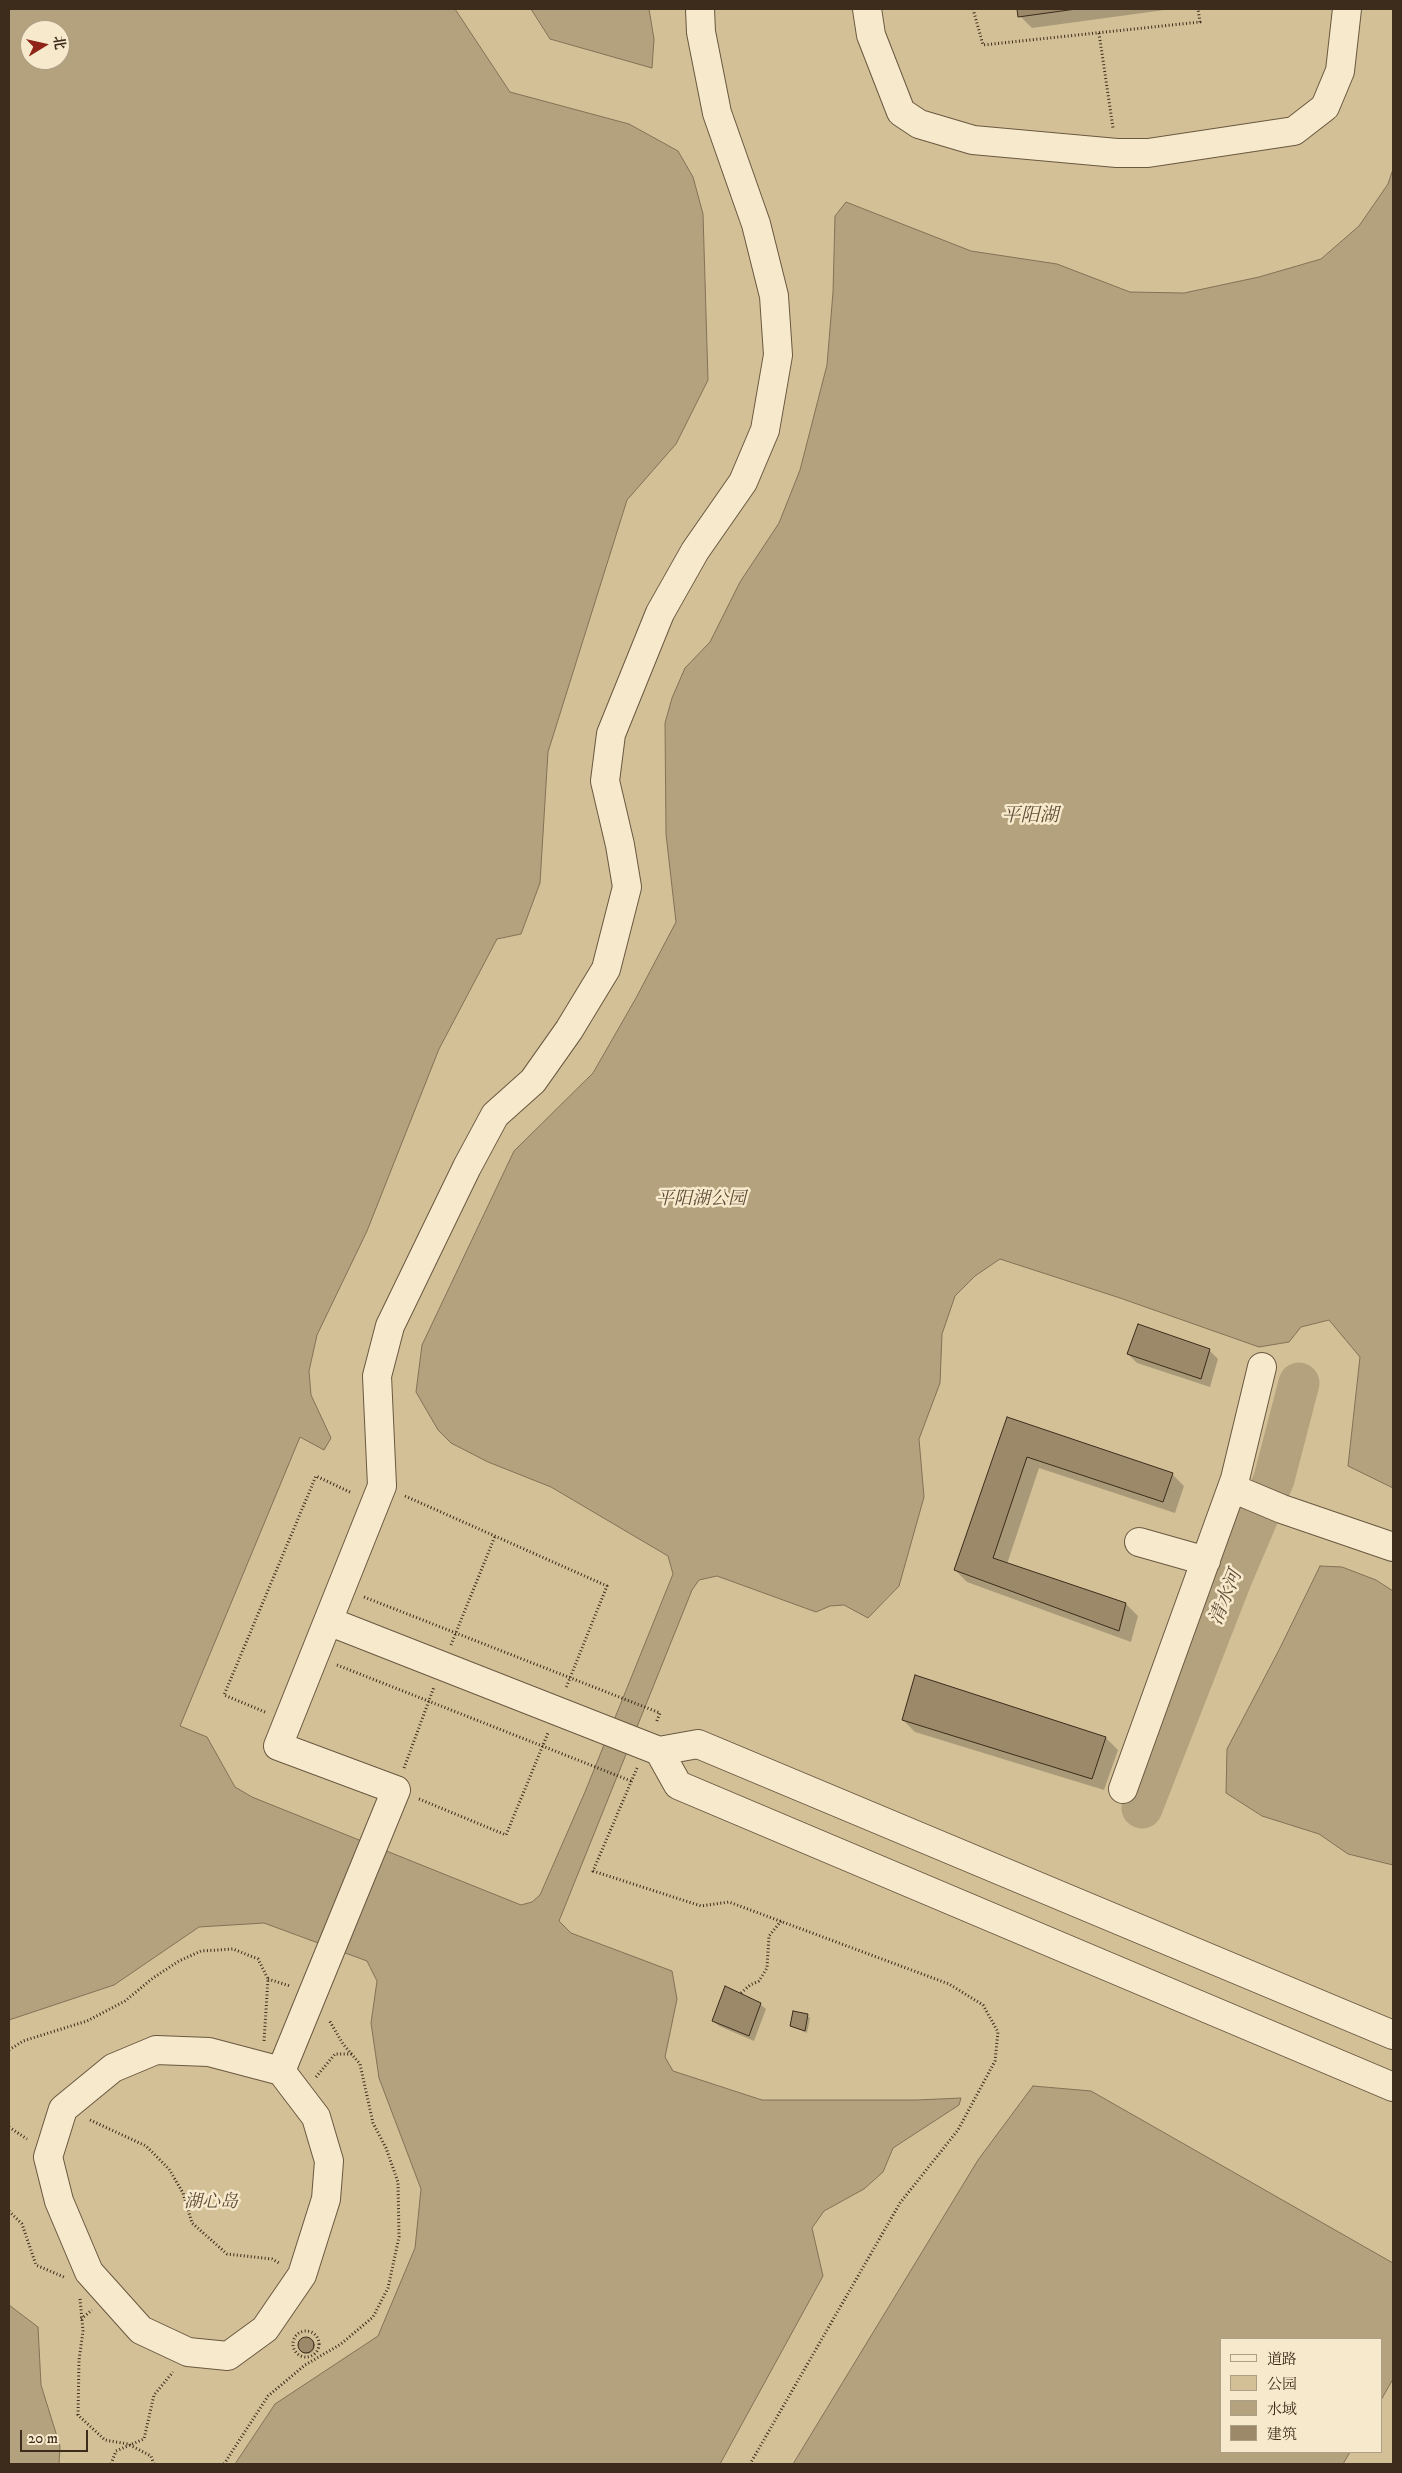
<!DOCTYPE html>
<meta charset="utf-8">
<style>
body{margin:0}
#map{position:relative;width:1402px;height:2473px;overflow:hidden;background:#f2deb0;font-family:"IM FELL DW Pica","Noto Serif SC",serif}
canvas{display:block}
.frame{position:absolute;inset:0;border:10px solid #3d2c1c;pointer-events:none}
.legend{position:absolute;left:1220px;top:2338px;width:162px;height:115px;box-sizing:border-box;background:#f7eacc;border:1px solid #ad9e86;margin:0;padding:6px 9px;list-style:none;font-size:15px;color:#3d2c1c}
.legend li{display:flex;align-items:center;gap:10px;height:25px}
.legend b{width:25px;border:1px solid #ad9e86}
.north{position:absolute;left:20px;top:20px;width:50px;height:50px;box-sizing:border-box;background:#f7eacc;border:1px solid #ad9e86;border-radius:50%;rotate:81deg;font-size:14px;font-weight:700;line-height:20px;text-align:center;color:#3d2c1c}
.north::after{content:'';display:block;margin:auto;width:18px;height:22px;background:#8f2418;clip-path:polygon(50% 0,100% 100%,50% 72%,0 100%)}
.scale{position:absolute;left:20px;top:2430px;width:68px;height:22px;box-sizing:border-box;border:2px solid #3d2c1c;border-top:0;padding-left:6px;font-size:15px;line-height:18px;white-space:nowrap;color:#3d2c1c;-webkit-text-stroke:4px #f7eacc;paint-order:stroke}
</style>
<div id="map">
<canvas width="1402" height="2473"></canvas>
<div class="frame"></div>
<ul class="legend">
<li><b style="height:6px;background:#f7eacc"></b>道路</li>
<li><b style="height:14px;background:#d3c097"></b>公园</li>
<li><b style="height:14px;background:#b4a17e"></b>水域</li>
<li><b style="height:14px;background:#9b8969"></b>建筑</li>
</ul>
<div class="north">北</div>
<div class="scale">20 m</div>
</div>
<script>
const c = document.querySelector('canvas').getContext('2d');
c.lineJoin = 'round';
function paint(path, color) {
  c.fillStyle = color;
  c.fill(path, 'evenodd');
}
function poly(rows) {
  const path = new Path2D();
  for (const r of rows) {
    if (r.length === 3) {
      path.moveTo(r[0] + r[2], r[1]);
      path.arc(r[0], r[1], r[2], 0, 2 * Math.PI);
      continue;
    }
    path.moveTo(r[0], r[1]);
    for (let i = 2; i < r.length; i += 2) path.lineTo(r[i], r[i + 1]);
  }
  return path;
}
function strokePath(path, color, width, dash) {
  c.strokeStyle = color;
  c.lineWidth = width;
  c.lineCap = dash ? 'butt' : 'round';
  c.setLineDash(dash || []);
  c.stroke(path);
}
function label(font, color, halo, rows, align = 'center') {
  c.font = font + ' "IM FELL DW Pica","Noto Serif SC",serif';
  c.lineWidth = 5;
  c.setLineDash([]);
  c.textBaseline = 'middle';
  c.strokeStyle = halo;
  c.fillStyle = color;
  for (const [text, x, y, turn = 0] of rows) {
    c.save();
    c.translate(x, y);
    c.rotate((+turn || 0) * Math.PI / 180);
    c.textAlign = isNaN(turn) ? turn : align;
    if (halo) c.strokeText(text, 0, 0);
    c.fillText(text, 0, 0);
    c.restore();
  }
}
const green = poly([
 [9,9,1393,9,1393,2464,9,2464],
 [30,30,60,30,60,60,30,60],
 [1221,2339,1381,2339,1381,2452,1221,2452]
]);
const water = poly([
 [9,9,455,9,510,92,629,124,678,151,693,177,703,214,708,380,676,444,627,500,548,752,540,883,521,934,497,939,439,1049,367,1231,317,1335,309,1371,311,1395,331,1438,324,1450,300,1437,180,1726,207,1737,235,1787,252,1797,521,1905,532,1902,540,1895,585,1792,673,1574,668,1556,551,1487,488,1462,451,1443,438,1430,416,1392,422,1345,514,1151,593,1073,636,998,676,922,666,834,665,723,672,698,685,668,710,642,740,582,779,523,800,470,827,365,833,292,835,216,846,202,971,251,1057,264,1130,292,1184,293,1259,277,1321,259,1359,226,1388,184,1393,169,1393,1488,1348,1466,1360,1357,1329,1320,1301,1327,1289,1342,1259,1347,1120,1298,1000,1259,975,1276,955,1296,942,1334,940,1383,919,1439,924,1497,899,1586,868,1618,844,1605,830,1606,816,1612,717,1576,699,1580,692,1590,559,1921,571,1933,672,1971,677,1999,665,2057,673,2071,762,2100,917,2100,961,2098,959,2105,893,2148,883,2172,864,2189,824,2211,812,2228,823,2276,720,2464,235,2464,275,2404,378,2336,415,2248,421,2189,379,2078,371,2023,377,1981,367,1961,264,1923,199,1927,114,1985,9,2020,9,9],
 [30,30,60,30,60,60,30,60,30,30],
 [531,9,649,9,654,39,652,68,550,39,531,9],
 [1320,1566,1342,1567,1376,1580,1393,1591,1393,1865,1348,1854,1319,1834,1262,1816,1226,1793,1227,1749,1279,1650,1320,1566],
 [1033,2086,1091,2091,1393,2263,1393,2379,1381,2400,1381,2339,1221,2339,1221,2452,1350,2452,1343,2464,793,2464,978,2160,1033,2086],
 [9,2305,38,2327,41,2385,60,2446,59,2464,9,2464,9,2305]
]);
const shadow = poly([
 [1019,9,1172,9,1032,28,1020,16],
 [1209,1350,1218,1359,1210,1387,1137,1363,1128,1354],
 [1008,1418,1172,1474,1184,1486,1175,1513,1039,1468,1007,1564,1126,1604,1138,1616,1131,1642,967,1582,955,1570],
 [903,1720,1106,1738,1118,1750,1104,1790,915,1732],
 [760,2004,766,2009,754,2041,719,2026,713,2021],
 [807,2016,810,2018,807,2033,791,2026],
 [307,2346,8]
]);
const river = poly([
 [1142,1808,1231,1580,1274,1479,1299,1383]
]);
const building = poly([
 [1017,9,1076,9,1018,17,1017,9],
 [1138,1324,1210,1349,1201,1379,1127,1354,1138,1324],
 [1007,1417,1173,1473,1163,1502,1027,1457,993,1558,1126,1603,1119,1631,954,1570,1007,1417],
 [915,1675,1106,1737,1092,1779,902,1720,915,1675],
 [725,1986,761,2003,749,2036,712,2021,725,1986],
 [793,2011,808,2014,805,2031,790,2026,793,2011],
 [306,2345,8]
]);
const path = poly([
 [973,9,983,45,1200,22,1198,9],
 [1099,33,1113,128],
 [405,1496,607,1586,566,1688],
 [364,1597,660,1713,656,1723],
 [451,1645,495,1536],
 [337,1665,631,1781],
 [265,1712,224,1695,316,1476,352,1493],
 [404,1768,434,1687],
 [637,1768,593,1871,701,1906,729,1902,949,1984,983,2005,998,2032,995,2061,958,2130,900,2203,750,2464],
 [419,1799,506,1835,548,1733],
 [268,1979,290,1986],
 [741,1993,750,1985,759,1981,767,1968,769,1936,781,1921],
 [9,2050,23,2041,87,2021,125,2001,153,1978,179,1961,201,1951,233,1949,258,1959,268,1979,264,2041],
 [316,2077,335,2054,352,2054],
 [90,2120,146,2146,169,2169,183,2193,192,2223,227,2254,272,2259,279,2263],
 [9,2127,27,2139],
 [9,2211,22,2224,36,2265,64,2277],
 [80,2299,83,2331,79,2360,78,2415,105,2440,128,2444,151,2456,154,2464],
 [81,2319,92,2310],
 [306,2344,13],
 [111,2464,116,2451,144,2439,154,2395,173,2372],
 [224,2464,268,2396,305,2365,341,2344,373,2317,388,2288,399,2237,398,2182,386,2148,373,2123,360,2064,343,2044,329,2020]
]);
const minor = poly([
 [867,9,871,35,901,112,919,124,973,140,1117,153,1148,153,1294,131,1325,107,1340,71,1347,9],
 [1232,1488,1282,1509,1393,1547],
 [1139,1542,1206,1561],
 [328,1621,659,1751,698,1744,1393,2035],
 [659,1751,678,1785,1393,2087],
 [1123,1789,1235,1479,1262,1367],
 [281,2071,209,2052,156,2050,113,2068,63,2109,48,2157,59,2201,89,2272,141,2330,188,2352,228,2356,265,2329,302,2275,326,2199,329,2161,316,2117,281,2071,396,1790,278,1746,382,1486,377,1376,390,1326,467,1167,495,1115,533,1081,569,1030,606,969,627,887,620,845,605,781,611,734,660,613,695,551,743,482,765,430,778,355,774,296,756,224,717,113,701,32,700,9]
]);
const parkNames = [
 ["平阳湖公园",701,1200],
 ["湖心岛",211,2203]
];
const waterNames = [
 ["平阳湖",1030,817],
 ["清水河",1227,1598,-68]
];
paint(green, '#d3c097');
paint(water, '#b4a17e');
strokePath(water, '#847257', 1);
paint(shadow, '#0003');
strokePath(river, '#b4a17e', 41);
paint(building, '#9b8969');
strokePath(building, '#3d2c1c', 1);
strokePath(minor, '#6a5841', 30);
strokePath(path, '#3d2c1c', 3, [1, 2.5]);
strokePath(minor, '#f7eacc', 28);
label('italic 18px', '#5b4a35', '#f7eacc', parkNames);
label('italic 19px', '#614f39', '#f7eacc', waterNames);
</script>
